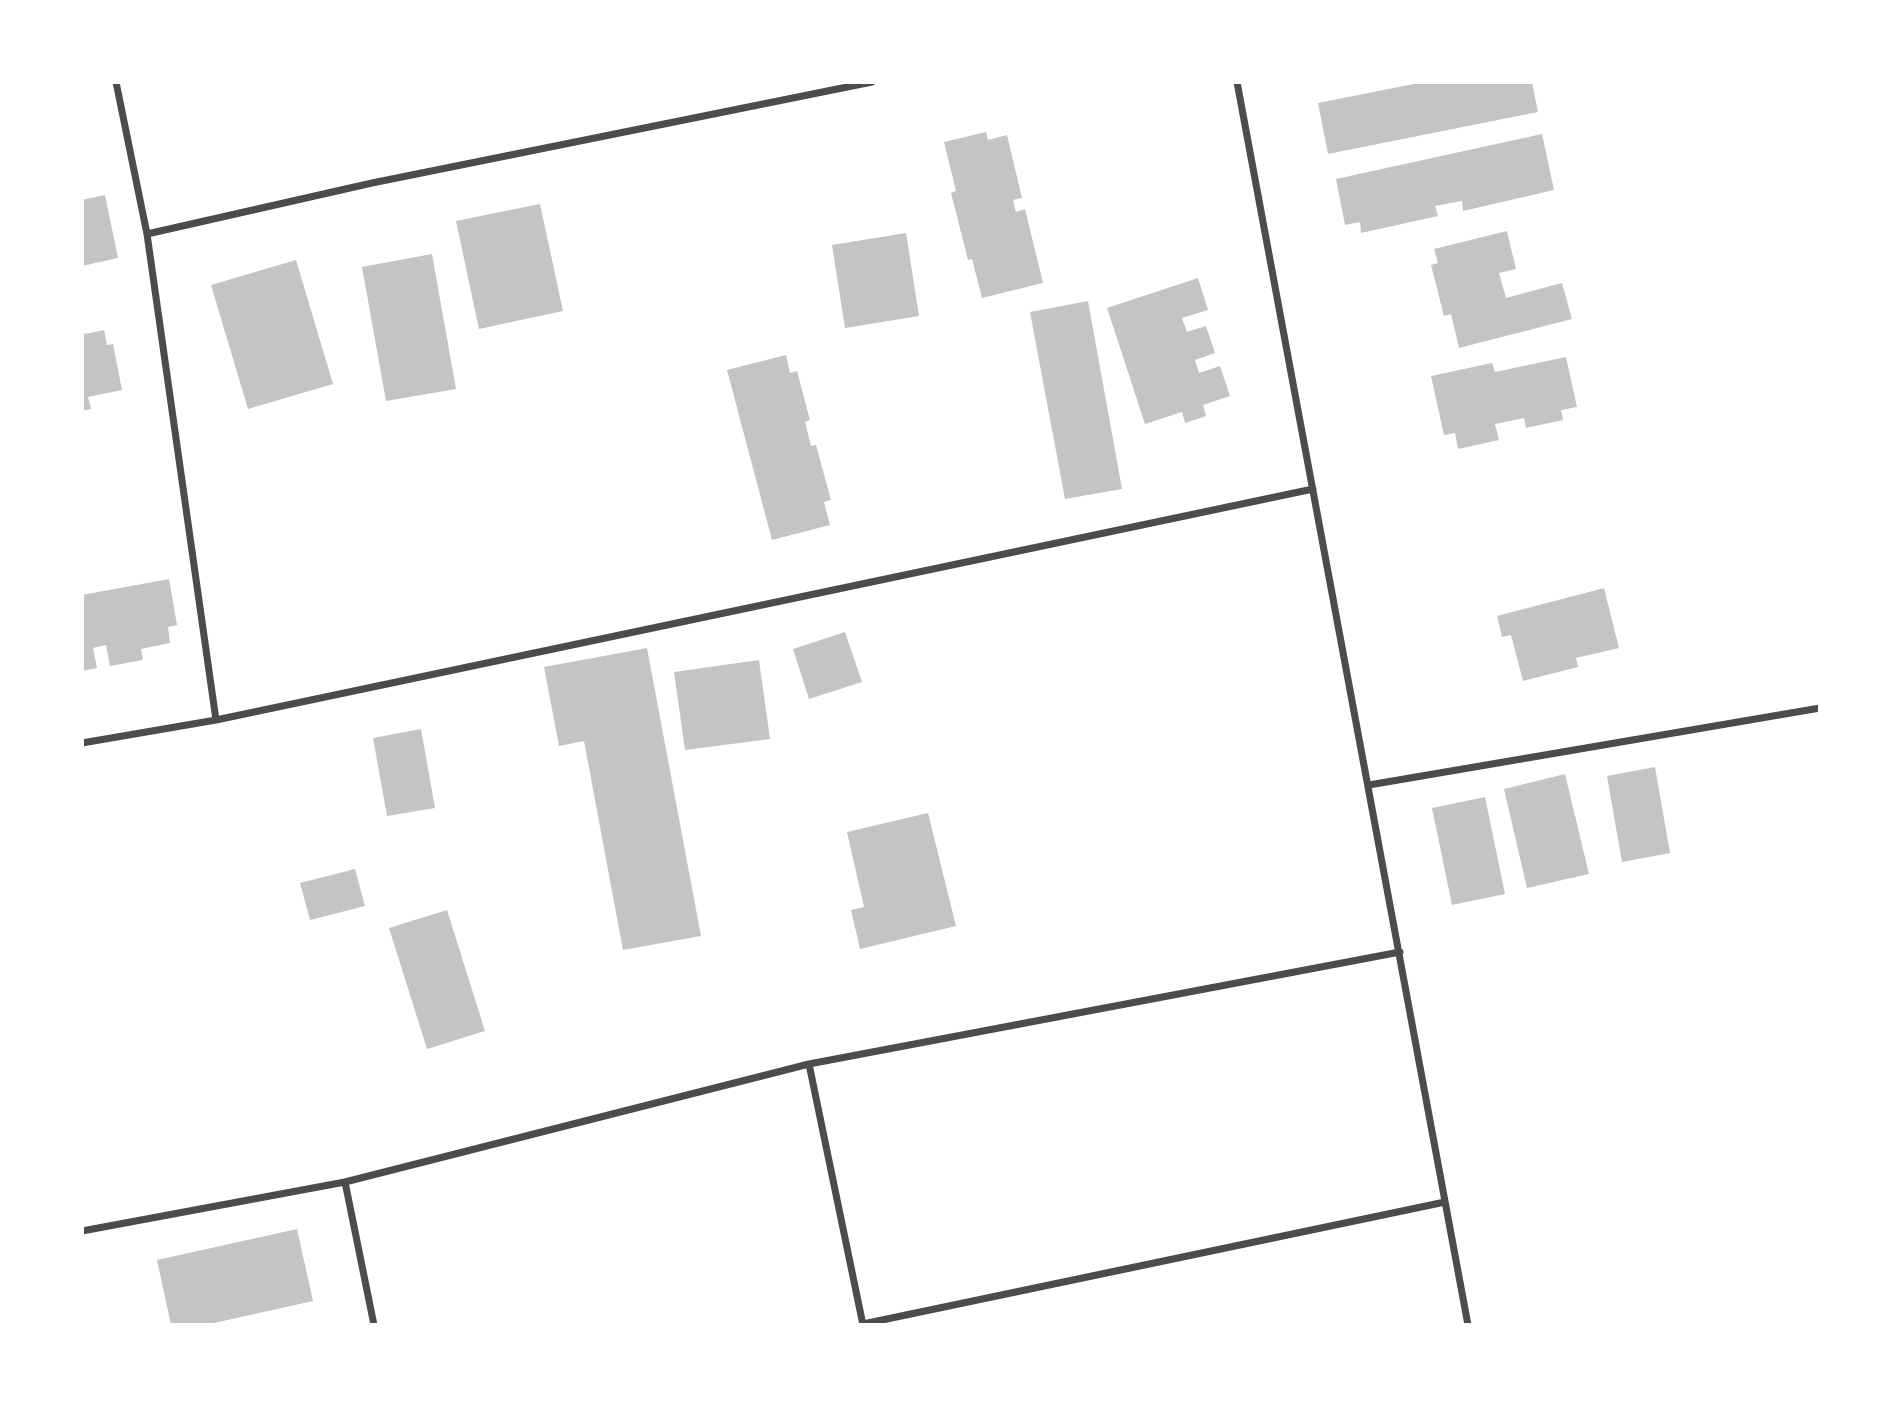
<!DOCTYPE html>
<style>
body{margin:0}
#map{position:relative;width:1902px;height:1407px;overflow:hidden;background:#fff;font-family:"Space Grotesk",sans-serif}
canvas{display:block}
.frame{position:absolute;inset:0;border:84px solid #fff;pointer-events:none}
</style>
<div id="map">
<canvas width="1902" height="1407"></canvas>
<div class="frame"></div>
</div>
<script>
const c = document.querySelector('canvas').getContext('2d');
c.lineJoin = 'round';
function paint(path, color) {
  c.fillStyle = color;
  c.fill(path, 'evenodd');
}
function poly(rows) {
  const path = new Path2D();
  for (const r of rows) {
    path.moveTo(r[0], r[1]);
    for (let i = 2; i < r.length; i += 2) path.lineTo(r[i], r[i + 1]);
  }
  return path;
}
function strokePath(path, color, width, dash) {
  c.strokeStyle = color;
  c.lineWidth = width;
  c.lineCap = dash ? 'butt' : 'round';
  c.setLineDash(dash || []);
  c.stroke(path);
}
const building = poly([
 [1424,82,1532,82,1538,112,1328,154,1318,103],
 [986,132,988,140,1007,135,1022,198,1013,200,1016,212,1025,209,1043,283,982,298,972,259,968,260,951,193,956,191,944,142],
 [1542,134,1554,190,1463,211,1462,201,1435,206,1438,216,1361,233,1360,222,1345,225,1336,179],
 [105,195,118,258,82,266,82,200],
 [540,204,563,311,479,329,456,221],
 [1507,231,1516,269,1499,273,1506,298,1562,283,1572,319,1459,348,1451,314,1444,316,1431,265,1438,263,1434,249],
 [906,233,919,316,845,328,832,245],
 [432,254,456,389,386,401,362,267],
 [296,260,333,384,248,409,211,285],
 [1198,278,1208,310,1182,318,1187,332,1206,326,1215,353,1195,360,1199,373,1220,366,1230,396,1203,405,1206,416,1185,423,1182,412,1145,424,1107,308],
 [1088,301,1122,489,1065,499,1030,312],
 [82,328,85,334,104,330,107,345,113,344,122,390,88,397,91,409,82,411],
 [786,355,790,373,797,371,810,420,805,422,811,446,816,445,831,500,824,502,830,525,772,540,727,370],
 [1566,357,1577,407,1561,410,1563,420,1526,428,1524,418,1495,424,1499,440,1458,449,1455,433,1444,435,1431,376,1492,363,1495,372],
 [169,579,177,625,168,627,170,643,141,649,143,660,110,666,106,645,93,648,97,668,82,671,82,595],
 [1604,588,1619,648,1576,658,1578,667,1523,681,1511,635,1502,637,1497,616],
 [845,632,862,682,809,699,793,649],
 [647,648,701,936,623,950,584,741,559,746,544,667],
 [759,660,770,739,685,750,674,672],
 [421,729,435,808,387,816,373,738],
 [1655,767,1670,853,1622,862,1607,776],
 [1565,774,1589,874,1527,888,1504,789],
 [1485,797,1505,894,1452,905,1432,808],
 [928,813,956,926,860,949,851,910,864,907,847,832],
 [355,869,365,906,310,920,300,883],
 [447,910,485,1031,427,1049,389,928],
 [297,1229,313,1301,205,1325,171,1325,157,1260]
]);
const minor = poly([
 [116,82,147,234,216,720],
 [1237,82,1468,1325],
 [147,234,372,183,872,82],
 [82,743,216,720,1313,489],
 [1369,785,1820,708],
 [809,1064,863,1325],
 [345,1182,374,1325],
 [82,1231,345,1182,809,1064,1400,952],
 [863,1324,1445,1202]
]);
paint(building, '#c4c4c4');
strokePath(minor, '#4c4c4c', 7);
</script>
